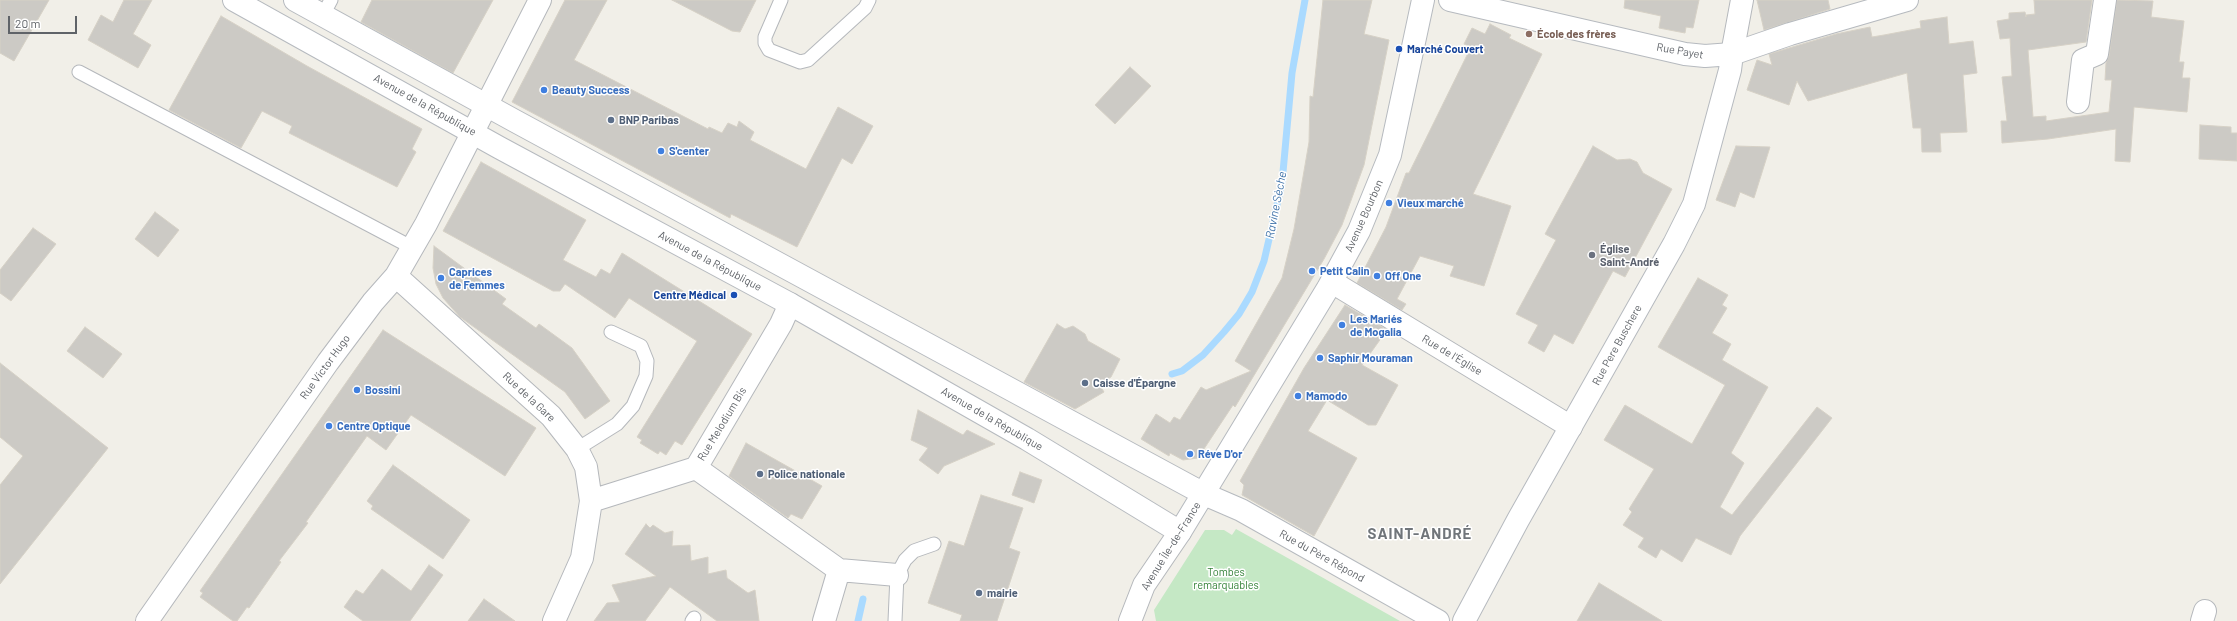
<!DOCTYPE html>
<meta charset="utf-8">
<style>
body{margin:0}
#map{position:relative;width:2237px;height:621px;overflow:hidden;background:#f1efe8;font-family:Barlow,sans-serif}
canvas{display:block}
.scale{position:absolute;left:8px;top:16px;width:69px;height:18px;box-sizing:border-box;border:2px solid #5f6368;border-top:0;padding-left:5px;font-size:12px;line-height:14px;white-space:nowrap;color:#5f6368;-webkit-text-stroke:3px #fff;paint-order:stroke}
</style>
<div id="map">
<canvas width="2237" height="621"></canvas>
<div class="scale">20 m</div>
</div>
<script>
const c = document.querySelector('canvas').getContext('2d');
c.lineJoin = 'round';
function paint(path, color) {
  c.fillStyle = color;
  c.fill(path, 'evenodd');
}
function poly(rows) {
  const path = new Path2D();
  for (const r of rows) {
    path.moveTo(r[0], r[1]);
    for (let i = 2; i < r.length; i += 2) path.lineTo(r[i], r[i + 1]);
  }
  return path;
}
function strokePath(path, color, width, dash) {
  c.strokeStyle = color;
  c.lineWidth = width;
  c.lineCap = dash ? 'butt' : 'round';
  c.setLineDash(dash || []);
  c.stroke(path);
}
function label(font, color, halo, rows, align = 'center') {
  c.font = font + ' Barlow,sans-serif';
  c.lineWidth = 3;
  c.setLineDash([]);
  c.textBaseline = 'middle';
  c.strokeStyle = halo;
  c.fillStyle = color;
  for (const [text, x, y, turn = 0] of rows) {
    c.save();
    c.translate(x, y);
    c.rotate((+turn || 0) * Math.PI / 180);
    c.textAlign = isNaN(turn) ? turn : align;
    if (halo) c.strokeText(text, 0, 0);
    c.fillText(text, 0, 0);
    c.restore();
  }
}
const green = poly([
 [1236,529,1400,621,1156,621,1154,610,1205,530,1224,530,1232,535]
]);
const stream = poly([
 [1172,374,1182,371,1203,355,1224,332,1239,314,1252,292,1264,261,1282,183,1292,73,1305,0],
 [858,621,863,599]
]);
const building = poly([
 [0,0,49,0,14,61,0,53,0,0],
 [124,0,152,0,133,34,151,45,138,68,88,40,101,15,113,22,124,0],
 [372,0,493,0,453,73,361,22,372,0],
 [565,0,607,0,574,60,708,129,709,127,722,133,728,123,737,127,739,121,754,132,750,140,806,169,838,107,873,126,852,164,842,158,797,247,731,214,730,218,512,102,565,0],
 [672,0,756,0,740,32,732,31,672,0],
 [1323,0,1372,0,1364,34,1389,40,1364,165,1342,225,1324,259,1235,407,1233,405,1198,458,1183,460,1170,453,1169,456,1141,439,1156,414,1170,423,1174,417,1180,420,1201,387,1206,390,1251,371,1235,361,1282,278,1294,229,1309,142,1310,96,1313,97,1323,0],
 [1625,0,1699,0,1693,28,1686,27,1685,33,1659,28,1661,16,1624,8,1625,0],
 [1757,0,1828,0,1830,9,1764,30,1757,0],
 [2034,0,2092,0,2086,42,2028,50,2033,117,2046,116,2046,121,2109,112,2112,80,2105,80,2106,63,2109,56,2117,0,2153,1,2151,17,2184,21,2179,62,2184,62,2182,78,2190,78,2187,112,2134,107,2130,162,2115,161,2116,129,2048,139,2002,143,2001,121,2007,121,2002,77,2012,76,2010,38,2000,39,1997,21,2009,19,2009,13,2025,12,2026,17,2026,15,2035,14,2034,0],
 [221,16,307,66,422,129,412,149,416,152,397,187,289,133,292,126,262,111,241,148,169,110,221,16],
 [1947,17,1949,44,1973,41,1977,73,1963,75,1967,132,1940,133,1941,152,1922,152,1921,128,1913,128,1907,73,1808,101,1797,81,1789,105,1747,90,1757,60,1772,65,1769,54,1836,34,1870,27,1872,37,1884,35,1921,28,1920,21,1947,17],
 [1490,24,1511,35,1509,38,1542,54,1473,194,1511,206,1484,286,1450,276,1454,266,1420,256,1397,299,1406,304,1402,310,1357,283,1386,227,1406,173,1409,173,1471,47,1464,44,1472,28,1485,34,1490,24],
 [1130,67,1151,86,1115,124,1095,105,1130,67],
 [2200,125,2231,127,2231,133,2237,133,2237,161,2199,159,2200,125],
 [1593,146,1617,160,1630,159,1637,162,1643,173,1672,189,1625,277,1613,271,1573,344,1554,334,1544,352,1528,343,1538,325,1516,314,1556,240,1545,234,1593,146],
 [1736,146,1770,147,1754,198,1740,192,1735,207,1716,200,1736,146],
 [481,162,586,220,563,260,596,277,601,269,610,274,622,253,752,334,682,445,675,441,666,455,660,451,658,454,640,443,642,440,637,437,697,341,629,298,615,318,565,284,560,291,553,291,443,231,481,162],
 [155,212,179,230,158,257,135,239,155,212],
 [33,228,56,244,11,301,0,293,0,270,33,228],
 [434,246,506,299,502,304,536,328,539,324,572,348,610,401,585,419,565,392,460,317,443,298,436,284,433,268,434,246],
 [1698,278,1728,295,1722,305,1727,308,1712,333,1731,344,1722,360,1768,387,1731,453,1744,463,1720,507,1732,515,1817,407,1832,418,1740,536,1731,555,1696,538,1682,562,1661,549,1656,558,1638,547,1644,538,1623,525,1632,512,1629,509,1654,469,1604,440,1625,405,1692,444,1725,385,1658,347,1698,278],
 [1345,305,1387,330,1362,365,1398,385,1376,425,1368,425,1327,400,1308,431,1357,458,1314,536,1242,495,1244,485,1240,481,1304,368,1345,305],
 [1057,324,1065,329,1073,326,1085,334,1088,341,1120,359,1111,377,1099,384,1104,392,1075,409,1024,382,1057,324],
 [85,327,122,354,103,378,67,351,85,327],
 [383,330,536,428,505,476,411,415,386,450,367,436,306,522,308,523,279,561,281,562,249,608,247,607,237,621,233,621,200,597,203,593,200,591,383,330],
 [0,363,108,448,0,584,0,485,23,456,0,437,0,363],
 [918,410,963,435,967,430,995,444,944,466,938,474,919,460,928,448,911,440,918,410],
 [746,443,822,486,802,519,791,514,788,518,729,476,746,443],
 [393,465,470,520,443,559,371,509,373,506,367,501,393,465],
 [1020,472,1042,480,1034,503,1012,495,1020,472],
 [981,495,1023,508,1009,548,1020,552,997,621,960,621,962,615,928,603,949,541,964,546,981,495],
 [646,524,650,528,653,525,665,533,673,531,672,546,690,545,691,561,708,557,708,574,726,570,727,578,748,593,755,590,759,621,717,621,670,587,645,621,594,621,607,603,620,602,612,585,656,576,625,554,646,524],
 [429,565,443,575,410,621,363,621,344,607,356,590,363,594,382,569,411,591,429,565],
 [1599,583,1662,621,1577,621,1599,583],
 [484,599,515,621,468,621,484,599]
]);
const service = poly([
 [781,0,765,37,765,43,769,50,800,62,808,60,865,8,869,0],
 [323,15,331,0],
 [79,72,413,248],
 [577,449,617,424,633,406,646,376,647,361,641,346,611,332],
 [692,621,694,618],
 [895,621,897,575,905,560,914,551,934,544]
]);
const minor = poly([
 [1732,54,1742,0],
 [2078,102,2083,60,2097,54,2105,0],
 [396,276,551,416,577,449,586,467,591,501,582,558,554,621],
 [1332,282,1571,427],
 [696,468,839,570,897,575],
 [591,501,696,468,781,324,790,304],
 [147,621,328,362,373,302,396,276,426,224,540,0],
 [824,621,839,570],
 [2202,621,2205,611]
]);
const tertiary = poly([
 [1130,621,1144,585,1180,532]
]);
const secondary = poly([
 [234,0,500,148,790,304,1027,439,1180,532,1328,288,1359,231,1390,155,1423,0],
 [295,0,515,121,1204,494,1241,510,1438,621],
 [1450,0,1685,54,1705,56,1732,54,1790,34,1907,0],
 [1464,621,1518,520,1674,244,1694,204,1730,70,1732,54]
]);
const markers = [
 [1529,34,4,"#8d6e63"],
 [1399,49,4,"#1a4fb4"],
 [544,90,4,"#3f7fe0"],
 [611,120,4,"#5c6f8a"],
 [661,151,4,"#3f7fe0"],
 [1389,203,4,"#3f7fe0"],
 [1592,255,4,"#6b7280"],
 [1312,271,4,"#3f7fe0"],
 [1377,276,4,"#3f7fe0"],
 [441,278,4,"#3f7fe0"],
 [734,295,4,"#1a4fb4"],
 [1342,325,4,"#3f7fe0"],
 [1320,358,4,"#3f7fe0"],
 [1085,383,4,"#5c6f8a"],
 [357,390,4,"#3f7fe0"],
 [1298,396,4,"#3f7fe0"],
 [329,426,4,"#3f7fe0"],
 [1190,454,4,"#3f7fe0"],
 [760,474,4,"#5c6f8a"],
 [979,593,4,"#5c6f8a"]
];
const educationNames = [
 ["École des frères",1537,34]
];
const transitNames = [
 ["Marché Couvert",1407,49],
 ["Centre Médical",726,295,"right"]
];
const streetNames = [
 ["Rue Payet",1680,51,10],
 ["Avenue de la République",425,105,29],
 ["Avenue Bourbon",1364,216,-66],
 ["Avenue de la République",710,261,28],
 ["Rue Pere Buschere",1617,345,-61],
 ["Rue de l'Église",1452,355,31],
 ["Rue Victor Hugo",325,367,-54],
 ["Rue de la Gare",529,397,43],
 ["Avenue de la République",992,419,30],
 ["Rue Melodium Bis",722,424,-59],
 ["Avenue Île-de-France",1171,546,-58],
 ["Rue du Père Répond",1322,556,29]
];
const shopNames = [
 ["Beauty Success",552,90],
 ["S'center",669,151],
 ["Vieux marché",1397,203],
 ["Petit Calin",1320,271],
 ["Caprices",449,272],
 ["de Femmes",449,285],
 ["Off One",1385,276],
 ["Les Mariés",1350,319],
 ["de Mogalia",1350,332],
 ["Saphir Mouraman",1328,358],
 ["Bossini",365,390],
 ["Mamodo",1306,396],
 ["Centre Optique",337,426],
 ["Réve D'or",1198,454]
];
const serviceNames = [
 ["BNP Paribas",619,120],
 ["Caisse d'Épargne",1093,383],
 ["Police nationale",768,474],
 ["mairie",987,593]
];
const worshipNames = [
 ["Église",1600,249],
 ["Saint-André",1600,262]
];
const parkNames = [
 ["Tombes",1226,572],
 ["remarquables",1226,585]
];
const waterNames = [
 ["Ravine Sèche",1276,205,-79]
];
const districtNames = [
 ["SAINT-ANDRÉ",1420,534]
];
paint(green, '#c5e8c5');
strokePath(stream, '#aadaff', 7);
paint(building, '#cccac5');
strokePath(building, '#d6d1c6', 1);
strokePath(service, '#b5b8bc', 15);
strokePath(minor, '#b5b8bc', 24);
strokePath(tertiary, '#b5b8bc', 24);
strokePath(secondary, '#b6babf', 24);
strokePath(service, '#fff', 13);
strokePath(minor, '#fff', 22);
strokePath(tertiary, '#fff', 22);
strokePath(secondary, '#fff', 22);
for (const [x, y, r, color] of markers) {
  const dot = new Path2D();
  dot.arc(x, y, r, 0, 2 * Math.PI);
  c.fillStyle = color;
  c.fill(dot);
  strokePath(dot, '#fff', 1.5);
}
label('bold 11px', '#785e54', '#fff', educationNames, 'left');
label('bold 11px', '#164399', '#fff', transitNames, 'left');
label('11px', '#5f6368', '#fff', streetNames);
label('bold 11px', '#366cbe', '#fff', shopNames, 'left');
label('bold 11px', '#4e5e75', '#fff', serviceNames, 'left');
label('bold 11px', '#5b616d', '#fff', worshipNames, 'left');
label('11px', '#348238', '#fff', parkNames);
label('italic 12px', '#4174aa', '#fff', waterNames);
c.letterSpacing = '1px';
label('bold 15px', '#70757a', '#fff', districtNames);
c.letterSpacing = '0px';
</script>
